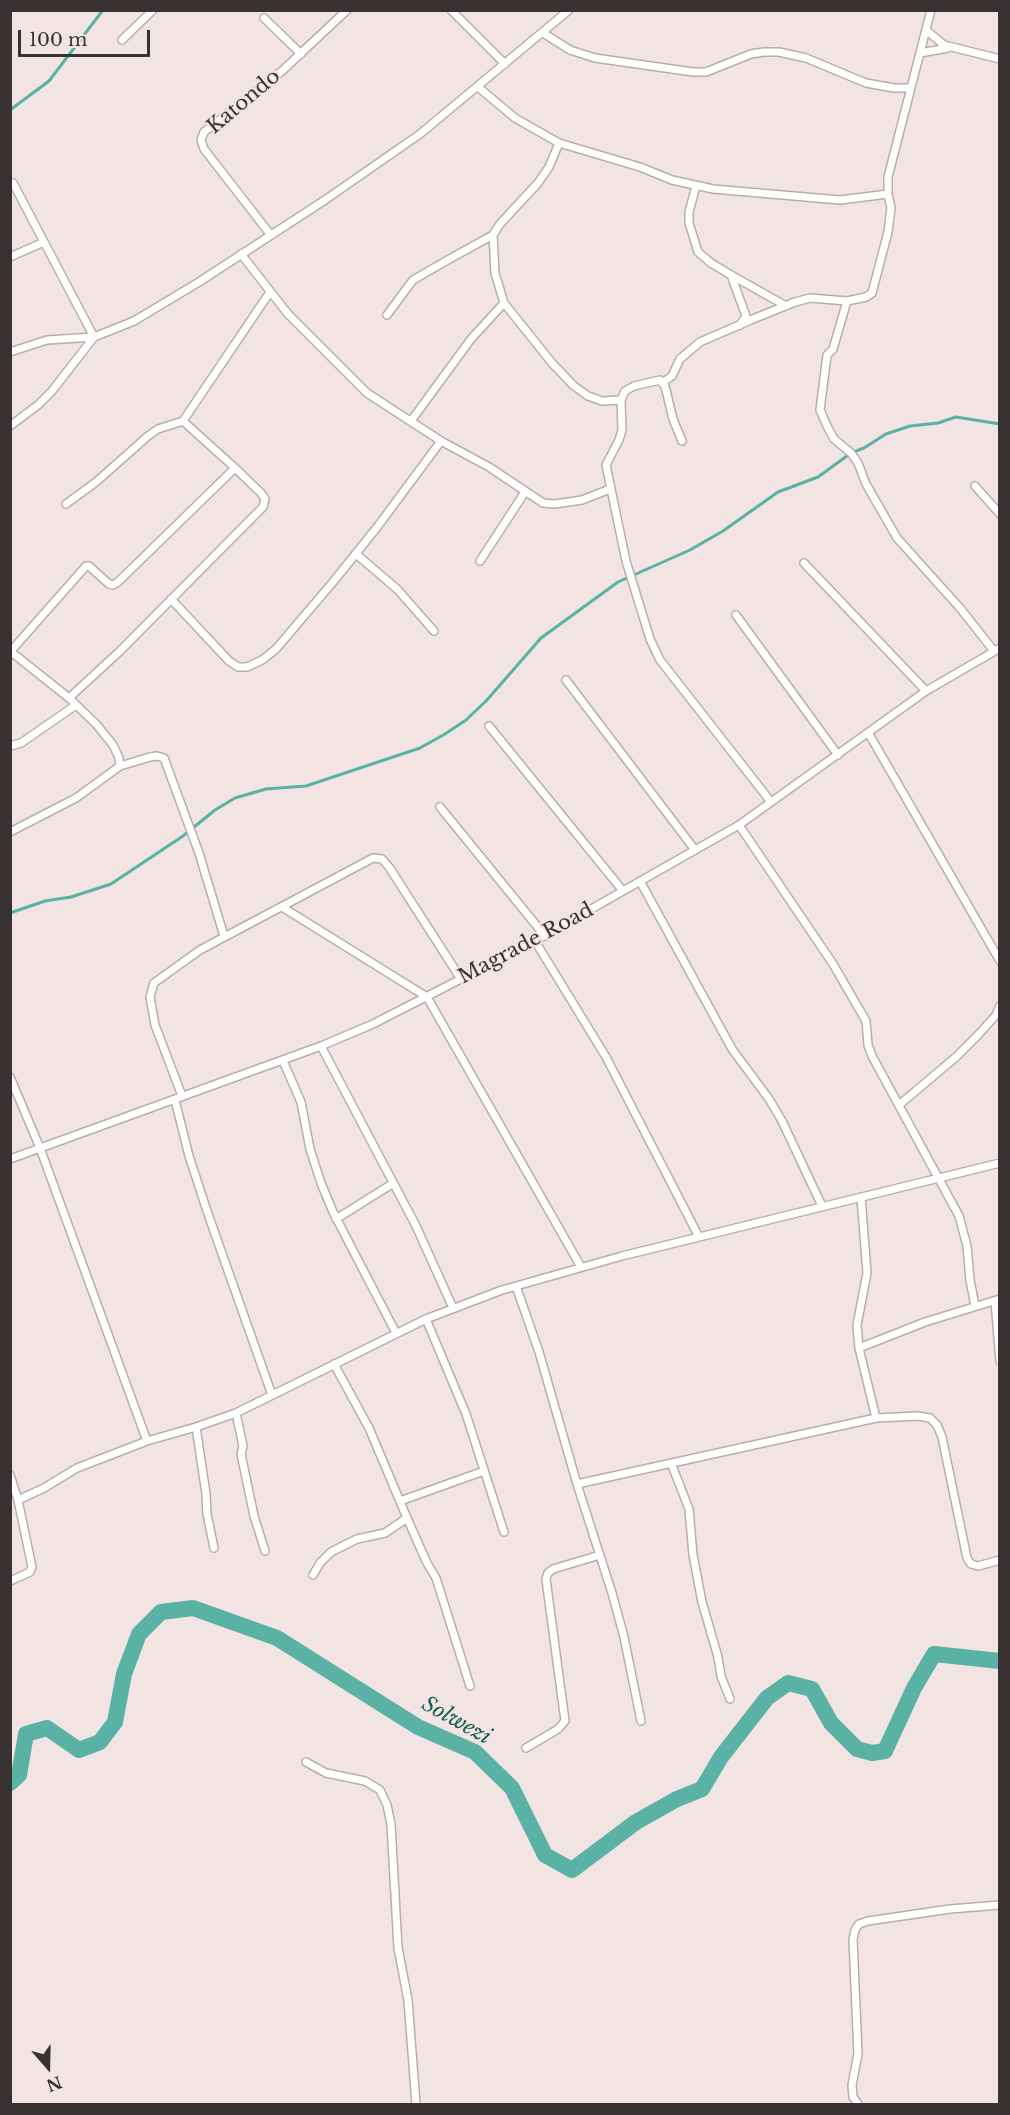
<!DOCTYPE html>
<style>
body{margin:0}
#map{position:relative;width:1010px;height:2115px;overflow:hidden;background:#f1e4e2;font-family:"Libre Baskerville",serif}
canvas{display:block}
.frame{position:absolute;inset:0;border:12px solid #383332;pointer-events:none}
.north{position:absolute;left:18px;top:2037px;width:60px;height:60px;-webkit-text-stroke:4px #f1e4e2;paint-order:stroke;rotate:160deg;font-size:16px;font-weight:700;line-height:24px;text-align:center;color:#383332}
.north::after{content:'';display:block;margin:auto;width:21px;height:27px;background:#383332;clip-path:polygon(50% 0,100% 100%,50% 72%,0 100%)}
.scale{position:absolute;left:18px;top:30px;width:132px;height:27px;box-sizing:border-box;border:3px solid #383332;border-top:0;padding-left:8px;font-size:18px;line-height:21px;white-space:nowrap;color:#383332;-webkit-text-stroke:4px #f1e4e2;paint-order:stroke}
</style>
<div id="map">
<canvas width="1010" height="2115"></canvas>
<div class="frame"></div>
<div class="north">N</div>
<div class="scale">100 m</div>
</div>
<script>
const c = document.querySelector('canvas').getContext('2d');
c.lineJoin = 'round';
function poly(rows) {
  const path = new Path2D();
  for (const r of rows) {
    path.moveTo(r[0], r[1]);
    for (let i = 2; i < r.length; i += 2) path.lineTo(r[i], r[i + 1]);
  }
  return path;
}
function strokePath(path, color, width, dash) {
  c.strokeStyle = color;
  c.lineWidth = width;
  c.lineCap = dash ? 'butt' : 'round';
  c.setLineDash(dash || []);
  c.stroke(path);
}
function label(font, color, halo, rows, align = 'center') {
  c.font = font + ' "Libre Baskerville",serif';
  c.lineWidth = 4.5;
  c.setLineDash([]);
  c.textBaseline = 'middle';
  c.strokeStyle = halo;
  c.fillStyle = color;
  for (const [text, x, y, turn = 0] of rows) {
    c.save();
    c.translate(x, y);
    c.rotate((+turn || 0) * Math.PI / 180);
    c.textAlign = isNaN(turn) ? turn : align;
    if (halo) c.strokeText(text, 0, 0);
    c.fillText(text, 0, 0);
    c.restore();
  }
}
const stream = poly([
 [10,110,49,81,103,10],
 [10,913,45,901,71,897,111,884,183,836,215,810,235,798,266,789,306,786,420,748,445,734,466,720,487,700,541,638,618,582,690,550,723,531,778,492,818,477,851,453,864,448,886,434,910,426,938,423,956,417,1000,424]
]);
const river = poly([
 [10,1783,19,1775,26,1734,47,1728,79,1750,100,1742,115,1722,124,1674,139,1634,161,1612,193,1608,277,1638,418,1727,475,1752,512,1788,545,1855,572,1870,636,1822,677,1799,702,1789,721,1757,767,1698,788,1683,812,1689,831,1723,857,1749,872,1753,885,1751,914,1688,934,1654,1000,1661]
]);
const minor = poly([
 [451,10,505,64],
 [264,18,301,54],
 [926,30,944,45,1000,59],
 [543,33,570,50,595,58,693,72,706,72,751,54,764,52,779,52,806,58,866,83,894,88,910,88],
 [122,40,153,10],
 [920,53,948,48],
 [478,87,515,118,559,143,640,167,672,180,713,189,840,200,888,194,888,177,931,10],
 [559,143,549,167,538,183,500,224,493,235,495,273,504,303,552,363,574,386,588,396,602,401,621,400],
 [696,186,689,212,689,223,698,252,711,263,731,275,786,306],
 [270,234,204,149,201,140,204,132,282,71,347,10],
 [241,254,288,314,367,393,441,441,489,467,543,503,555,504,582,500,610,489],
 [10,257,44,242],
 [731,275,746,316,740,325],
 [847,301,833,349,827,355,820,410,827,426,834,439,851,453,858,463,866,484,897,538,960,608,994,651],
 [387,315,413,280,453,257,493,235],
 [10,352,47,340,94,337,134,321,199,282,325,200,420,134,569,10],
 [662,383,672,376,680,359,700,342,753,319,795,302,810,298,847,301,866,297,872,293,888,232,891,208,888,194],
 [183,421,270,292],
 [411,421,471,339,504,303],
 [10,426,38,405,52,391,94,337,13,183],
 [682,441,673,419,665,386,660,380,634,386,625,391,621,400,622,430,619,440,606,465,626,561,650,639,660,660,771,802],
 [975,486,1000,514],
 [66,504,96,482,148,436,158,429,183,421,235,468,261,493,265,499,263,507,120,651,69,698],
 [356,554,397,589,434,631],
 [480,561,525,492],
 [804,563,926,691],
 [171,599,229,661,238,667,247,667,262,660,276,649,333,582,378,526,441,441],
 [736,615,838,755],
 [10,651,69,698,96,724,113,745,119,758,120,766,76,798,10,832],
 [11,651,86,566,89,566,109,584,113,585,118,582,235,468],
 [566,680,695,850],
 [489,726,623,891],
 [869,734,1000,961],
 [10,746,21,743,76,705],
 [120,766,150,757,157,756,164,758,199,853,224,936],
 [440,807,545,936],
 [739,825,833,964,866,1021,868,1045,872,1056,959,1216,967,1246,970,1280,975,1306],
 [640,881,732,1049,769,1099,782,1121,822,1206],
 [282,907,427,997,581,1267],
 [535,941,606,1057,699,1237],
 [321,1046,416,1226,453,1308],
 [283,1061,301,1102,310,1149,321,1183,333,1212,396,1333],
 [10,1077,40,1148,147,1441,196,1427,236,1413,426,1319,502,1290,622,1256,1000,1163],
 [182,1096,155,1025,150,997,154,983,200,950,373,858,382,859,389,867,461,979],
 [175,1100,189,1156,208,1214,272,1395],
 [899,1105,956,1057,978,1035,996,1015,1000,1006],
 [10,1159,321,1046,373,1024,535,941,739,825,926,691,1000,648],
 [861,1197,867,1273,857,1325,859,1348,876,1418],
 [336,1219,392,1184],
 [516,1286,539,1352,577,1484,612,1593,624,1637,641,1721],
 [995,1301,1000,1361],
 [426,1319,466,1414,504,1532],
 [859,1348,925,1322,1000,1299],
 [334,1364,369,1428,407,1518,427,1563,436,1578,470,1686],
 [236,1413,243,1446,241,1454,254,1516,265,1551],
 [196,1427,206,1494,207,1514,214,1548],
 [671,1463,689,1509,693,1555,702,1602,718,1657,721,1676,730,1699],
 [10,1475,18,1500,32,1567,30,1572,10,1581],
 [577,1484,876,1418,918,1416,930,1418,937,1425,942,1437,967,1558,971,1564,978,1566,1000,1560],
 [18,1500,44,1488,77,1468,147,1441],
 [400,1501,484,1471],
 [313,1575,320,1563,331,1552,357,1539,385,1533,407,1518],
 [526,1748,558,1729,565,1721,546,1579,548,1573,553,1569,600,1555],
 [306,1762,326,1773,365,1781,380,1790,387,1805,391,1824,398,1948,408,2000,416,2104],
 [858,2104,853,2097,852,2085,858,2054,853,1940,855,1930,859,1924,868,1921,950,1909,1000,1905]
]);
const streetNames = [
 ["Katondo",244,102,-40],
 ["Magrade Road",526,944,-28]
];
const waterNames = [
 ["Solwezi",456,1721,29]
];
strokePath(stream, '#59b2a4', 3);
strokePath(river, '#59b2a4', 16);
strokePath(minor, '#baadab', 10);
strokePath(minor, '#fff', 7);
label('20px', '#383332', '#f1e4e2', streetNames);
label('italic 21px', '#145e54', '#f1e4e2', waterNames);
</script>
